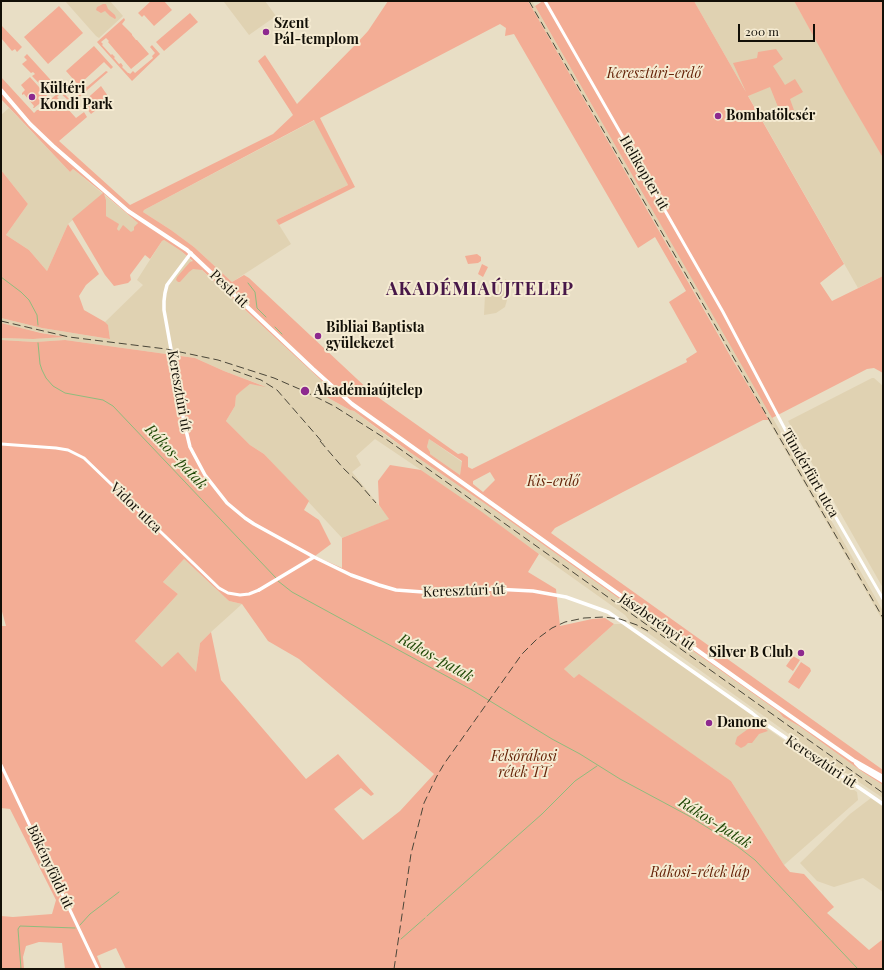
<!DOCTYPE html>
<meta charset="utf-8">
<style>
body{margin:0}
#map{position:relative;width:884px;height:970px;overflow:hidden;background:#e8dec5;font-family:"Playfair Display",serif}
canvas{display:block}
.frame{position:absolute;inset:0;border:2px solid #120f07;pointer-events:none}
.scale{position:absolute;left:738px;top:24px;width:77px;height:18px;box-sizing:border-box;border:2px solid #120f07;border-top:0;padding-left:5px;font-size:12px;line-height:14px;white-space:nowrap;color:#120f07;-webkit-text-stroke:3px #f5ebd2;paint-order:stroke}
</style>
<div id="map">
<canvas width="884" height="970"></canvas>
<div class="frame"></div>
<div class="scale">200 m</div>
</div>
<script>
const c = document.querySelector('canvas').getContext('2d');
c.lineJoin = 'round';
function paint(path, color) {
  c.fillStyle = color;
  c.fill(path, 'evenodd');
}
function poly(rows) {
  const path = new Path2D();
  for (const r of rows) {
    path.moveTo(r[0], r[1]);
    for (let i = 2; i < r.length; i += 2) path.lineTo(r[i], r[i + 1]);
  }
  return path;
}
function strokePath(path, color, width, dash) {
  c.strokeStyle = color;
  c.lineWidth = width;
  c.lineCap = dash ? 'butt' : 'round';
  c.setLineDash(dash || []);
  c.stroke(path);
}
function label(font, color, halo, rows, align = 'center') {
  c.font = font + ' "Playfair Display",serif';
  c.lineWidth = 4;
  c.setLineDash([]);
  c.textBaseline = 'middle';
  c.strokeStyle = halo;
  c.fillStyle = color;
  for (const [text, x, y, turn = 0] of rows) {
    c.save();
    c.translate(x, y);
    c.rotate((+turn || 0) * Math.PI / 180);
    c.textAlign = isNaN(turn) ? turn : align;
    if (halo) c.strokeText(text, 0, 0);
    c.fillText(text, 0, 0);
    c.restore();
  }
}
const built = poly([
 [65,1,110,1,123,16,99,38,96,36],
 [225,1,265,1,276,16,249,35,224,2],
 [528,1,532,1,743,366,883,611,883,621],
 [694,1,794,1,883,158,883,276,858,288],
 [9,108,70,172,73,169,138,223,134,230,132,232,119,232,117,229,118,224,106,216,106,200,103,194,68,224,47,271,29,250,6,235,28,204,1,170,1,115],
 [315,120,348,185,276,220,291,244,232,282,194,247,171,230,143,212,144,210],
 [164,240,181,251,323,382,314,390,350,410,354,411,388,437,500,514,779,712,783,717,799,726,864,773,883,785,883,798,821,757,648,633,629,623,629,620,625,615,421,470,375,439,356,456,361,465,352,472,390,519,342,538,264,454,250,445,226,421,235,406,236,396,239,392,250,384,264,386,224,371,195,358,65,340,35,342,1,340,1,338,33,339,62,337,2,324,1,318,42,328,110,339,108,326,105,322,143,285,137,280,162,241],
 [506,279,509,293,505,307,496,313,484,315,485,295],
 [872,378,874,378,883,386,883,588,788,421],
 [429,439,462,462,460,475,430,454,427,447],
 [184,559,229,601,242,604,211,632,200,643,196,672,162,667,135,641,178,594,163,582],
 [614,624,625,624,753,715,771,731,857,792,858,800,784,865,731,781,579,675,574,678,564,669],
 [871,798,883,807,883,892,863,878,834,887,817,881,800,863,850,814]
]);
const green = poly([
 [151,1,164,1,172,10,154,26,144,15,142,17,138,13],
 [388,1,528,1,732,359,769,420,763,420,623,492,555,528,551,533,883,770,883,785,864,773,799,726,783,717,779,712,500,514,411,453,354,411,350,410,314,390,323,382,202,270,193,269,189,272,180,282,178,282,176,280,177,277,190,262,193,261,181,251,164,240,162,241,150,259,145,255,130,275,131,280,128,283,114,286,105,275,72,219,103,193,73,169,70,172,1,99,1,77,34,113,37,110,38,110,57,94,59,95,57,97,76,118,84,112,87,117,59,141,130,205,273,134,293,115,258,61,265,55,297,104,357,43,368,31],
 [500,24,506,28,505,36,514,34,638,248,655,237,686,291,669,302,697,352,686,359,687,362,472,469,468,467,468,457,462,453,458,454,372,393,249,278,244,275,232,282,194,247,171,230,143,212,144,210,314,120,348,185,276,220,279,225,355,187,320,118],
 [104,194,138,223,134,227,134,230,131,232,123,225,119,231,117,229,119,224,106,216,106,200],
 [429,439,462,461,460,475,430,454,430,452,427,447],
 [490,472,495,480,483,492,473,484,473,481],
 [543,1,694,1,746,92,733,63,757,58,758,52,776,49,783,59,773,66,785,85,795,79,803,92,790,99,795,113,782,117,770,87,748,96,844,264,820,283,832,301,883,276,883,373,874,368,867,369,772,418,535,6],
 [794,1,883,1,883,158,845,93],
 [103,4,106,4,108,9,115,15,116,18,115,19,110,16,105,11,101,13,96,10,97,7],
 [59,6,83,33,48,64,24,37],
 [190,13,198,22,164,51,156,42],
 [124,18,125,20,122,24,132,34,132,35,136,40,137,40,149,54,131,69,108,42,109,41,106,38,101,42,103,44,102,45,111,55,112,54,115,57,114,58,119,64,121,63,123,66,122,67,128,73,129,73,130,74,133,71,135,73,153,58,152,56,155,53,150,47,152,45,160,54,132,81,97,42],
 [1,25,22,47,17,52,15,49,12,51,1,38],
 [94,46,113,67,111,69,104,62,82,82,87,87,106,71,108,72,78,98,75,94,76,92,78,94,82,89,66,71],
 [27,54,58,88,50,95,32,76,35,74,33,72,31,73,22,64,27,60,24,57],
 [30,77,48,97,34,108,33,108,34,106,24,94,22,95,22,93,25,90,21,85],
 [101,86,110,99,91,114,82,103],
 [60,89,78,109,80,108,80,110,78,111,76,111,69,102,69,101,58,91],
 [1,170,28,204,6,235,29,250,47,271,68,224,99,274,86,285,79,296,84,310,105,322,108,325,110,339,42,328,1,318],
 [477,254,481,257,481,261,478,263,468,264,465,256],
 [482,264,488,267,483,277,478,274],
 [1,323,41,333,65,337,33,339,1,338],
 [1,340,35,342,65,340,195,358,224,371,266,387,250,384,240,392,236,396,235,406,226,421,250,445,264,454,309,501,304,510,319,520,331,544,315,556,342,568,342,538,389,519,379,505,378,481,390,465,421,470,482,512,539,554,528,572,556,589,560,626,592,619,605,618,614,624,564,669,574,678,579,674,731,781,784,865,790,872,804,874,834,907,827,913,869,950,883,939,883,969,126,969,116,948,97,956,102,969,65,969,62,943,39,942,26,946,23,957,24,969,1,969,1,916,13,917,52,914,56,900,10,809,1,808,1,626,6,626,1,608],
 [184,559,229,601,242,604,268,641,299,659,434,774,400,811,363,840,334,809,361,788,371,796,374,794,338,754,306,779,221,680,211,632,200,643,196,672,178,652,162,667,135,641,178,594,163,582],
 [793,656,800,660,793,671,786,666],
 [801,662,810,668,811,671,799,689,788,682],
 [760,725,768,731,759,734,752,743,748,743,745,746,741,748,735,744,737,737,748,729]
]);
const stream = poly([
 [1,277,21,292,29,300,37,315,38,325],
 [248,283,255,292,257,308,266,317],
 [275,327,282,334],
 [38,343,40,364,42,370,46,378,53,386,65,393,103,400,113,406,276,578],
 [278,581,292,592,472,690,552,739,580,754,620,779,689,816,737,846,755,860,858,969],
 [427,916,542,814,575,781,597,766],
 [80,925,90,914,119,892],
 [401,939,425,918],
 [21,969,18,929,20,926,75,928]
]);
const tertiary = poly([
 [545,1,723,312,787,433,883,599],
 [1,444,56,448,68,450,84,458,219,588,228,593,240,595,249,594,259,590],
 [1,765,98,969]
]);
const secondary = poly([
 [191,253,167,285,165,293,164,301,164,310,184,422,190,447,205,475,227,503,245,518,254,524,314,557,351,575,379,585,396,590,437,593,494,589,533,591,566,597,608,612,752,713,767,725,883,804],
 [259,590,314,557]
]);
const primary = poly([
 [1,90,30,124,53,146,128,211,187,250,313,369,352,404,753,690,853,760,883,777],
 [856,763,860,767,883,781]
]);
const rail = poly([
 [529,1,883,618],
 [1,321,69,337,166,349,218,360,274,378,304,391,334,406,386,439,883,793],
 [233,370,261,380,277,390,324,444],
 [320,441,344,469,361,485],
 [357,481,376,503],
 [394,969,411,854,424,803,437,776,444,764,522,654,537,639,552,628,565,622,584,618,604,617,620,619,637,625,648,631]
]);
const markers = [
 [266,32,4,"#8d298f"],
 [32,97,4,"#8d298f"],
 [718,116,4,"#8d298f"],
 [318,336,4,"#8d298f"],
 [305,391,5,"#8d298f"],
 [801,653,4,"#8d298f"],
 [709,723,4,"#8d298f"]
];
const poiNames = [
 ["Szent",274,24],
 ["Pál-templom",274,40],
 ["Kültéri",40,89],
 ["Kondi Park",40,105],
 ["Bombatölcsér",726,116],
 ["Bibliai Baptista",326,328],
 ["gyülekezet",326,344],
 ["Akadémiaújtelep",314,391],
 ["Silver B Club",793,653,"right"],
 ["Danone",717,723]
];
const parkNames = [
 ["Keresztúri-erdő",654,74],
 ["Kis-erdő",553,482],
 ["Felsőrákosi",524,757],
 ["rétek TT",524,773],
 ["Rákosi-rétek láp",700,873]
];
const streetNames = [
 ["Helikopter út",644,173,60],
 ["Pesti út",229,289,44],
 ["Keresztúri út",179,391,80],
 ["Tündérfürt utca",810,473,60],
 ["Vidor utca",136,508,44],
 ["Keresztúri út",464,591,-2],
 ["Jászberényi út",657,622,35],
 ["Keresztúri út",821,762,34],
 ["Bökényföldi út",50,867,65]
];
const waterNames = [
 ["Rákos-patak",176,457,47],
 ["Rákos-patak",436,658,29],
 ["Rákos-patak",715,823,32]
];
const districtNames = [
 ["AKADÉMIAÚJTELEP",480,289]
];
paint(built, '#e0d2b2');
paint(green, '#f3ad95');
strokePath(stream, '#8fbc7d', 1);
strokePath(tertiary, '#fff', 3);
strokePath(secondary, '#fff', 3.5);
strokePath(primary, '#fff', 4);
strokePath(rail, '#4a4639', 1, [8, 4]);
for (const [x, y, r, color] of markers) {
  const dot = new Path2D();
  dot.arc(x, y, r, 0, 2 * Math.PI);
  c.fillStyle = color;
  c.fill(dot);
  strokePath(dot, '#f5ebd2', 1.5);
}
label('bold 14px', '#120f07', '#f5ebd2', poiNames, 'left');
label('italic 14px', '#662409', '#f5ebd2', parkNames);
label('14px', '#120f07', '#f5ebd2', streetNames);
label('italic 15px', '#1f4806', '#f5ebd2', waterNames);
c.letterSpacing = '1px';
label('bold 18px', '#471748', '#f5ebd2', districtNames);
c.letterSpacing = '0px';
</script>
